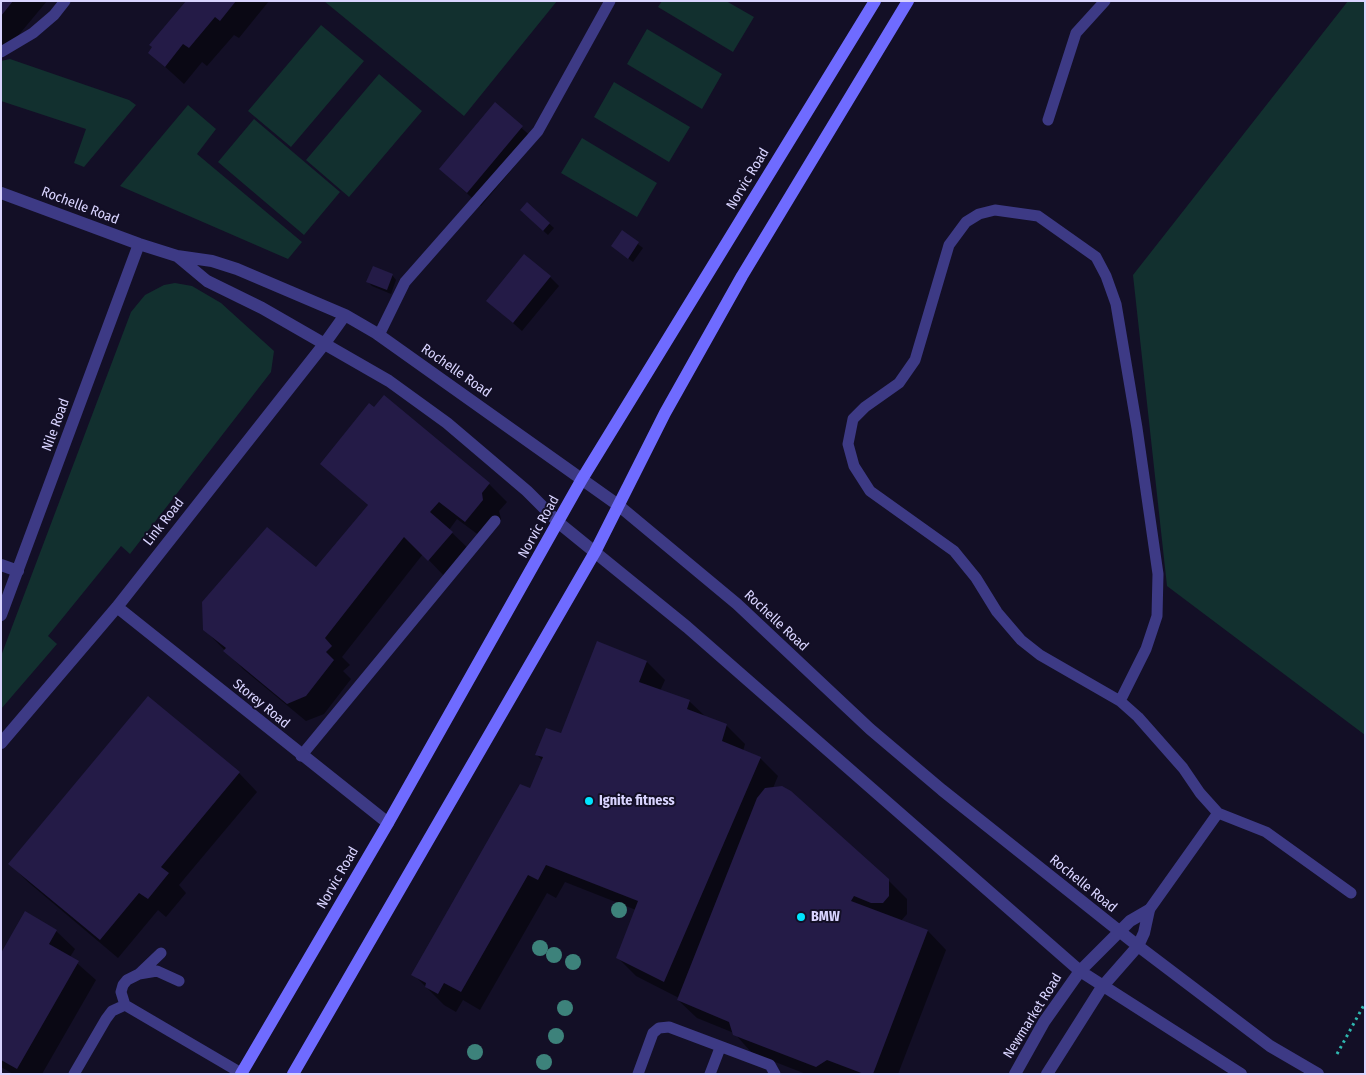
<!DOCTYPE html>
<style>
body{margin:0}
#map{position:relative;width:1366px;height:1075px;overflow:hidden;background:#130f26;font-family:"Fira Sans Condensed",sans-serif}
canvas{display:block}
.frame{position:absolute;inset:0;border:2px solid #d9d4ff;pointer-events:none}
</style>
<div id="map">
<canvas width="1366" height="1075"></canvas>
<div class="frame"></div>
</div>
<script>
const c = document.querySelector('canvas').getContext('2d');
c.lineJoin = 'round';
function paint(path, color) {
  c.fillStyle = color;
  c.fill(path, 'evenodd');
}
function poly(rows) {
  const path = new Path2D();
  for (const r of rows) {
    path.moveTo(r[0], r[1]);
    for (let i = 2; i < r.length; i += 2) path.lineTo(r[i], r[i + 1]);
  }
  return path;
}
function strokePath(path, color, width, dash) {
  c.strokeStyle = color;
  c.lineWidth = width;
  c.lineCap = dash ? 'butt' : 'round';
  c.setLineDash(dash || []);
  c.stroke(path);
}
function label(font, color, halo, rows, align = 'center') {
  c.font = font + ' "Fira Sans Condensed",sans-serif';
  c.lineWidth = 4;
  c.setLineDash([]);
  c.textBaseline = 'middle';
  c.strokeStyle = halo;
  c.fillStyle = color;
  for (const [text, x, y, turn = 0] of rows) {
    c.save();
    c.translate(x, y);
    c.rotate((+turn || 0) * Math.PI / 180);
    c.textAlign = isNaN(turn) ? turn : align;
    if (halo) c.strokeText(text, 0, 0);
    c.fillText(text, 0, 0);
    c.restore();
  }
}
const green = poly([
 [324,1,557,1,464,116],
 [662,1,726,1,754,17,733,52,658,7],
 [1348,1,1365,1,1365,735,1167,586,1133,275],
 [321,25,364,61,291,147,248,111],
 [647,29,722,74,702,109,627,64],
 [10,59,129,100,136,105,84,167,74,163,86,129,1,101,1,61],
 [379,74,422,111,349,197,306,160],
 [614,82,690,127,669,162,594,117],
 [188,105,216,129,197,154,302,242,288,259,120,186],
 [254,119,340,192,304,235,218,162],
 [582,138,657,183,637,217,561,173],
 [175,283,192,286,221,303,274,351,271,372,130,554,121,546,48,636,57,644,1,709,1,656,131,312,145,295,164,285]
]);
const shadow = poly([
 [1,1,47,1,7,49,1,44],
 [187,1,269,1,239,38,234,35,207,66,202,62,184,84,150,53],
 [495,104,536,141,481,206,440,169],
 [527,204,554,228,548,235,521,210],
 [622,232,643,248,633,262,612,246],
 [392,275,396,280,391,294,372,286,368,282],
 [550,277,559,286,522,331,488,301],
 [322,464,489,484,507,502,499,511,501,519,484,539,457,519,449,530,471,551,447,579,423,554,342,657,350,665,343,671,351,679,324,714,306,721,243,669,205,630,316,569,369,506],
 [647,662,665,680,660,691,689,701,706,717,726,725,745,744,743,751,760,758,778,776,773,788,888,880,907,899,907,914,901,921,928,931,946,950,898,1074,806,1074,752,1053,734,1033,697,1018,678,1000,679,998,636,976,618,958,636,910,565,882,556,898,547,893,480,1010,463,1000,456,1012,444,1005,413,974,531,789,543,761,536,754],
 [239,773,257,792,179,885,186,893,166,917,158,910,118,958,28,882,10,864],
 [56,931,75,949,70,957,96,980,42,1074,13,1074,1,1067,1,956]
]);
const building = poly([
 [1,1,13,1,1,16],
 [186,1,236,1,220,21,215,17,189,48,183,44,165,67,148,53,152,47,149,45],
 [495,102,523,126,467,193,439,169],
 [527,202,550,223,543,231,520,210],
 [622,230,639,242,628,259,611,246],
 [524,254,551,276,513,323,486,301],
 [373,266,393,274,387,290,366,282],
 [384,395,490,483,482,493,483,500,465,522,439,502,430,512,453,532,428,561,404,537,325,638,332,646,326,652,334,660,306,696,287,704,223,651,226,648,203,630,202,602,267,527,316,567,368,505,320,464,369,403,374,407],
 [597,641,647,661,639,682,690,700,687,709,727,724,722,741,761,757,664,982,616,958,638,901,546,865,538,880,528,875,461,992,444,983,438,994,425,987,426,983,411,975,520,784,530,788,543,757,535,755,546,728,561,733],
 [148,696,240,772,161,867,169,873,148,899,139,893,100,940,8,864],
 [782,786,791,791,889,879,889,896,883,903,871,903,854,896,851,901,928,930,873,1074,864,1074,827,1060,816,1067,733,1035,729,1022,677,1000,757,798,765,788],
 [25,911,57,930,49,944,79,961,17,1069,1,1060,1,953]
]);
const path = poly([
 [1337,1054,1365,1003]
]);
const lane = poly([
 [1,52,33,33,54,15,65,1],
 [1048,120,1076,33,1105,1],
 [379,335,405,282,538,131,610,1],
 [1120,701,1146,649,1157,616,1158,574,1137,428,1116,304,1106,276,1096,257,1038,216,995,210,979,214,966,222,949,245,915,360,899,383,865,407,853,419,848,444,854,466,870,491,954,551,976,578,997,612,1021,640,1040,655,1120,701,1138,717,1183,768,1200,793,1218,813,1149,910],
 [301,756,495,521],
 [1218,813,1266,832,1351,893],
 [161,953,139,974,157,971,179,981],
 [139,974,127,980,123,985,121,992,125,1005,241,1073],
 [74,1074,106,1019,112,1011,125,1005],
 [638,1074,653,1033,659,1028,669,1027,770,1065,775,1074],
 [710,1074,720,1048]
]);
const street = poly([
 [1,193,139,244,177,256,212,261,237,269,345,315,376,333,618,505,737,604,870,729,942,790,1138,946,1270,1046,1318,1074],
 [177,256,207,281,262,308,389,381,447,423,527,491,559,523,687,627,1080,971,1241,1074],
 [1,565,18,571],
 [117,607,388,823],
 [1,615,139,244],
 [1,743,117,607,325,343,345,315],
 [1015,1074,1044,1022,1080,971,1130,921,1149,910],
 [1047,1074,1102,987,1138,946,1144,933,1149,910]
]);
const secondary = poly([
 [241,1074,388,823,582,479,875,1],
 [293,1074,595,552,665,413,742,276,908,1]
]);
const trees = [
 [619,910],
 [540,948],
 [554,955],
 [573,962],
 [565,1008],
 [556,1036],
 [475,1052],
 [544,1062]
];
const markers = [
 [589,801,5,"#00e5ff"],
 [801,917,5,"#00e5ff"]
];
const streetNames = [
 ["Norvic Road",748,179,-59],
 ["Rochelle Road",80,206,21],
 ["Rochelle Road",456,371,35],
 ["Nile Road",56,425,-70],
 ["Link Road",164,522,-52],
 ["Norvic Road",539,527,-61],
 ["Rochelle Road",776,621,43],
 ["Storey Road",261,704,39],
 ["Norvic Road",338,878,-60],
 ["Rochelle Road",1083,884,39],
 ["Newmarket Road",1033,1016,-58]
];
const poiNames = [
 ["Ignite fitness",599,801],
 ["BMW",811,917]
];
paint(green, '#12302f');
paint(shadow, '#0007');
paint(building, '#241b47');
strokePath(path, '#2fb8b0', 3, [2.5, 4]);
strokePath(lane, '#3d3a85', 11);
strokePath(street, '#3d3a85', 12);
strokePath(secondary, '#6f6bff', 12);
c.fillStyle = '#3d827b';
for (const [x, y] of trees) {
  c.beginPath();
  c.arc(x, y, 8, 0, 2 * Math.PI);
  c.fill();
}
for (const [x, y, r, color] of markers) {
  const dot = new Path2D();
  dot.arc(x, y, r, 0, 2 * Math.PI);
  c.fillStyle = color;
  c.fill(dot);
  strokePath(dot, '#130f26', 2);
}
label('14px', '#d9d4ff', '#130f26', streetNames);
label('bold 14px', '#d9d4ff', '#130f26', poiNames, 'left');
</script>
